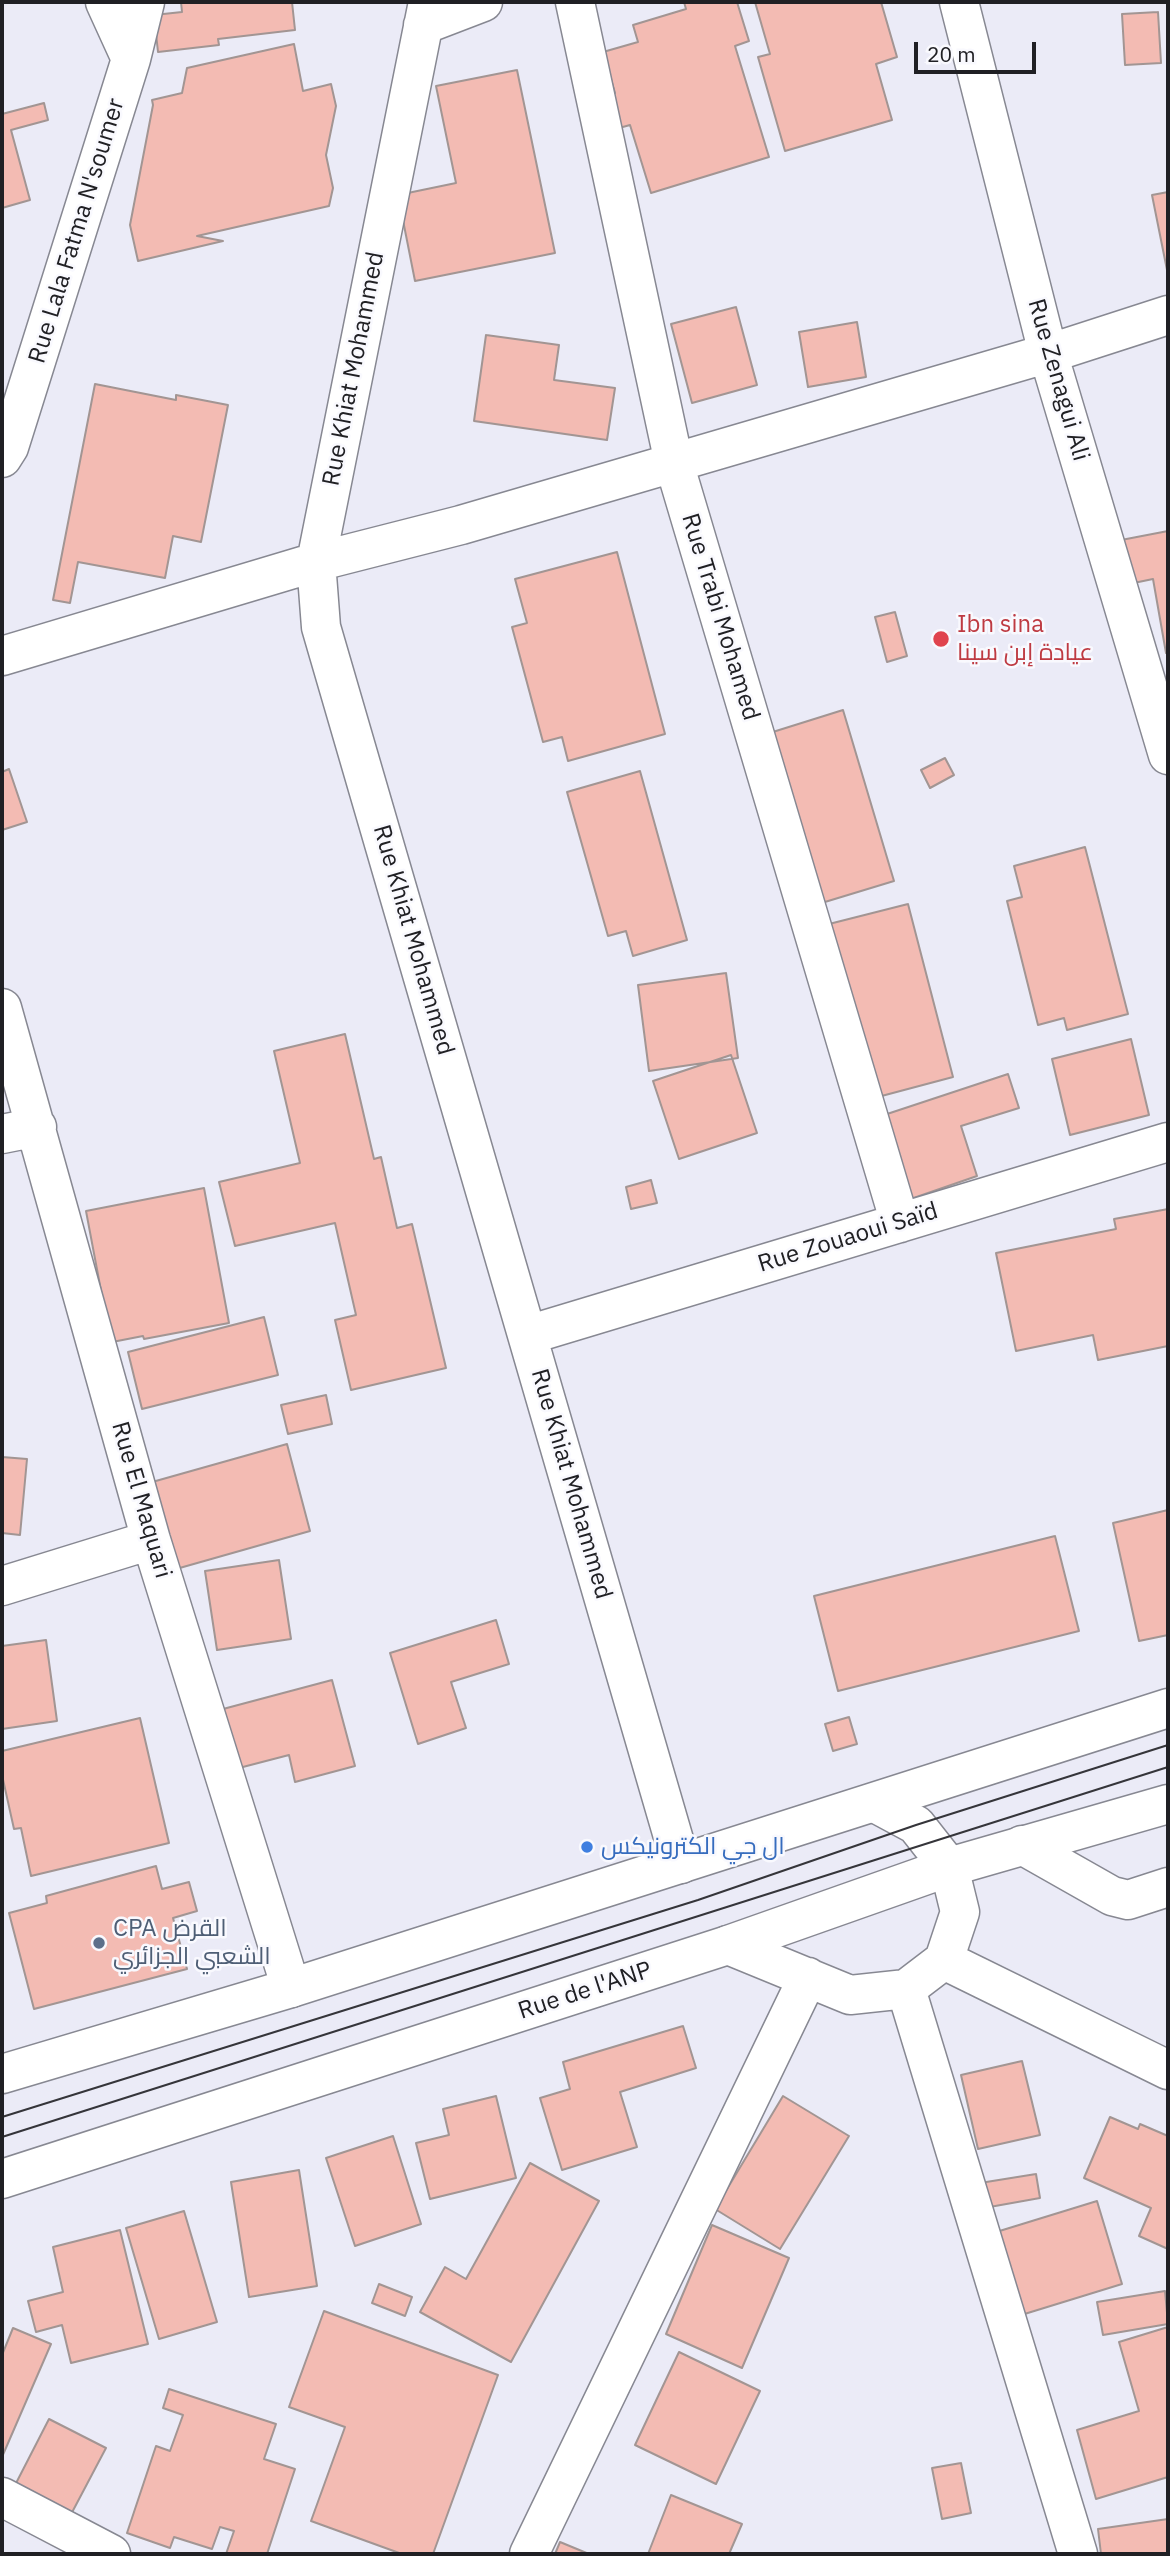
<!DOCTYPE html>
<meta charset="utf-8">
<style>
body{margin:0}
#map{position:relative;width:1170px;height:2556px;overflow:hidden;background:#ebebf7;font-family:"IBM Plex Sans",sans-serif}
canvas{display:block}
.frame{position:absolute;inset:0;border:4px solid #202024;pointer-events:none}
.scale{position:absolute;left:914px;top:42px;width:122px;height:32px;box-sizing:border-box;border:4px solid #202024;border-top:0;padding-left:9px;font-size:21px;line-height:24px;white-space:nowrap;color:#202024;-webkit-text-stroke:5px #f9f9fe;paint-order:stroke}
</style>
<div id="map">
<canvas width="1170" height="2556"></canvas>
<div class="frame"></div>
<div class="scale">20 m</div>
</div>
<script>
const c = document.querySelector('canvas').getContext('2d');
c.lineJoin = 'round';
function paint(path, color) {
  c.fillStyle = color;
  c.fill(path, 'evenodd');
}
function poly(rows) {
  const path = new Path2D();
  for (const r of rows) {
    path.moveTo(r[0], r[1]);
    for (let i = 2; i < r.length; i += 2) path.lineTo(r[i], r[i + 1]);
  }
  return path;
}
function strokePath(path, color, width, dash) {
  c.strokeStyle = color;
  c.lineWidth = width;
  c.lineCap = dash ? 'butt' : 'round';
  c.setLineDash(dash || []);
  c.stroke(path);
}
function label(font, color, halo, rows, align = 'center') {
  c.font = font + ' "IBM Plex Sans",Cairo,sans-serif';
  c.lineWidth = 5;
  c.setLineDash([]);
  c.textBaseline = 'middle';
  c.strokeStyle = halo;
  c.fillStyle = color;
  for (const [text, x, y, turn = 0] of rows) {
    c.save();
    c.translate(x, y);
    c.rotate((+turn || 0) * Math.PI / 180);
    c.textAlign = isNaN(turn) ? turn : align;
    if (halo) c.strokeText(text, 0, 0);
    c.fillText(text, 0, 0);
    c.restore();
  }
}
const building = poly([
 [181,2,292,2,295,30,218,39,219,45,158,52,154,15,182,12,181,2],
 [684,2,737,2,749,41,735,46,769,157,651,193,630,125,601,133,591,101,615,93,603,52,638,42,633,25,686,9,684,2],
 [755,2,881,2,897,57,876,64,892,120,785,151,758,57,770,54,755,2],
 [1158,12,1161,63,1125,65,1122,14,1158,12],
 [294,44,303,91,331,84,336,106,326,155,333,188,329,206,197,236,223,241,138,261,130,225,153,105,152,100,182,93,187,68,294,44],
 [517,70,555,253,415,281,398,195,456,183,436,86,517,70],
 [44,103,48,120,11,130,30,200,2,208,2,114,44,103],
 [1168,192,1168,275,1152,195,1168,192],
 [736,307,757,385,692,403,671,324,736,307],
 [857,322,866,377,808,387,799,332,857,322],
 [486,335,559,345,554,380,615,388,607,440,474,421,486,335],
 [95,384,176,400,176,395,228,405,201,542,173,536,165,578,78,562,70,603,53,600,95,384],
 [1168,531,1168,652,1166,653,1153,579,1124,585,1116,541,1168,531],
 [617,552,665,734,568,761,562,737,543,742,512,627,527,623,515,579,617,552],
 [895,612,907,656,887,662,875,617,895,612],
 [843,710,894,881,815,905,760,736,843,710],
 [945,758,954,775,930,788,921,770,945,758],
 [9,769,27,822,2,830,2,772,9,769],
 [640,771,687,940,633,956,626,931,608,936,567,792,640,771],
 [1085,847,1128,1014,1067,1030,1064,1018,1038,1025,1007,901,1022,897,1014,866,1085,847],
 [908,904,953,1077,874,1098,829,924,908,904],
 [726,973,738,1058,649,1071,638,985,726,973],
 [345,1034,374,1159,381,1157,397,1228,412,1224,446,1368,351,1390,335,1320,356,1315,335,1223,235,1246,219,1182,300,1163,274,1051,345,1034],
 [1131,1039,1149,1115,1070,1135,1052,1059,1131,1039],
 [731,1055,757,1133,679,1159,653,1081,731,1055],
 [1008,1074,1019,1108,961,1126,977,1176,905,1201,878,1117,1008,1074],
 [651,1180,657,1203,631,1209,626,1187,651,1180],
 [204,1188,229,1323,144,1339,143,1336,102,1344,102,1296,86,1211,204,1188],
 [1168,1209,1168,1346,1098,1360,1093,1335,1016,1351,996,1253,1116,1229,1114,1219,1168,1209],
 [264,1317,278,1375,142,1409,128,1352,264,1317],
 [326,1395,332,1424,288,1434,281,1405,326,1395],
 [287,1444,310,1531,162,1573,138,1486,287,1444],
 [2,1457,27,1459,20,1535,2,1533,2,1457],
 [1168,1510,1168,1635,1139,1641,1113,1523,1168,1510],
 [1055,1536,1079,1631,838,1691,814,1596,1055,1536],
 [279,1560,291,1639,217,1650,205,1571,279,1560],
 [496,1620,509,1664,451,1682,466,1728,418,1744,390,1653,496,1620],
 [46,1640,57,1721,2,1729,2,1646,46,1640],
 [332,1680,355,1766,295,1782,289,1755,239,1768,223,1709,332,1680],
 [849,1717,857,1744,833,1751,825,1724,849,1717],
 [140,1718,169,1843,31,1876,21,1828,14,1829,2,1775,2,1751,140,1718],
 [156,1866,162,1889,189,1882,197,1911,173,1918,187,1969,34,2009,9,1913,47,1903,46,1896,156,1866],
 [683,2026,696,2068,620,2092,637,2147,562,2170,540,2098,570,2089,563,2062,683,2026],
 [1022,2061,1040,2135,978,2149,961,2075,1022,2061],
 [496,2096,516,2178,430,2199,416,2143,449,2135,443,2109,496,2096],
 [783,2096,849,2136,780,2249,715,2209,783,2096],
 [1110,2117,1138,2129,1140,2124,1168,2136,1168,2249,1139,2236,1151,2208,1084,2178,1110,2117],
 [393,2136,421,2224,355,2246,326,2158,393,2136],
 [530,2163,599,2201,511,2362,420,2312,445,2267,466,2279,530,2163],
 [299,2170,317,2286,249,2297,231,2182,299,2170],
 [1036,2174,1040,2198,984,2208,980,2183,1036,2174],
 [1097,2201,1122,2284,1018,2316,993,2233,1097,2201],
 [184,2211,217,2322,159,2339,126,2228,184,2211],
 [712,2225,789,2258,742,2368,666,2334,712,2225],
 [120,2230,148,2344,71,2363,62,2325,36,2332,28,2301,63,2292,53,2247,120,2230],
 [379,2284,412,2297,405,2316,372,2303,379,2284],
 [1165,2291,1168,2324,1103,2335,1097,2302,1165,2291],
 [324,2311,498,2375,433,2554,402,2554,311,2521,345,2427,289,2407,324,2311],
 [1168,2327,1168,2477,1096,2499,1077,2430,1139,2411,1119,2342,1168,2327],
 [13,2328,51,2344,2,2457,2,2355,13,2328],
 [679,2352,760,2391,716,2484,635,2445,679,2352],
 [169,2389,276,2424,264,2459,295,2469,267,2554,226,2554,234,2531,220,2527,212,2549,174,2537,170,2548,127,2533,156,2446,170,2451,183,2415,163,2408,169,2389],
 [49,2419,106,2448,68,2520,12,2491,49,2419],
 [961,2463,971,2513,942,2519,932,2468,961,2463],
 [671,2495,742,2524,729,2554,648,2554,671,2495],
 [1168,2519,1168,2554,1101,2554,1098,2529,1168,2519],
 [560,2542,589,2554,555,2554,560,2542]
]);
const minor = poly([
 [105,2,131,59],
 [428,2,316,562,321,627,681,1864],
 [575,2,674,463,900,1223],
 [959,2,1048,353,1168,755],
 [423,25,483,2],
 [2,458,9,447,131,59,145,2],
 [2,656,316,562,461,525,1066,348,1168,315],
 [2,1008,151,1540,291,1988],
 [2,1134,37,1127],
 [528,1335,1168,1142],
 [2,1586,151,1540],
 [1022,1845,1112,1896,1128,1900,1168,1887],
 [728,1945,850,1995,906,1989,944,1960,960,1912,949,1867,916,1825,875,1803],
 [944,1960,1168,2070],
 [906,1989,1078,2554],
 [2,2497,111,2554],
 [529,2554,808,1977]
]);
const major = poly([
 [2,2074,291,1988,1168,1708],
 [2,2179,728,1945,949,1867,1168,1804]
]);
const tram = poly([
 [2,2117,698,1900,916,1825,1168,1745],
 [2,2137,1168,1767]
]);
const markers = [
 [941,639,9,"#e0444e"],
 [587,1847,7,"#3f7fe0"],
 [99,1943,7,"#5c6f8a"]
];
const streetNames = [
 ["Rue Lala Fatma N'soumer",77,231,-73],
 ["Rue Khiat Mohammed",354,369,-79],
 ["Rue Zenagui Ali",1058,380,74],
 ["Rue Trabi Mohamed",720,617,73],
 ["Rue Khiat Mohammed",413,940,74],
 ["Rue Zouaoui Saïd",848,1238,-17],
 ["Rue Khiat Mohammed",571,1484,74],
 ["Rue El Maquari",141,1500,74],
 ["Rue de l'ANP",585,1991,-18]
];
const healthNames = [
 ["Ibn sina",957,625],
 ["عيادة إبن سينا",957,653]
];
const shopNames = [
 ["ال جي الكترونيكس",601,1847]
];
const serviceNames = [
 ["CPA القرض",113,1929],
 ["الشعبي الجزائري",113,1957]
];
paint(building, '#f3bbb3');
strokePath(building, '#a29593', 2);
strokePath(minor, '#878892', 41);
strokePath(major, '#878892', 41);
strokePath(minor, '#fff', 38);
strokePath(major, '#fff', 38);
strokePath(tram, '#35353a', 2);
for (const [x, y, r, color] of markers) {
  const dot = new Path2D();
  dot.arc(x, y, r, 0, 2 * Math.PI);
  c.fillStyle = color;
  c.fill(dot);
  strokePath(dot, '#f9f9fe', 2.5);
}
label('24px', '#202024', '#f9f9fe', streetNames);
label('24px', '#be3a42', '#f9f9fe', healthNames, 'left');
label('24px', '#366cbe', '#f9f9fe', shopNames, 'left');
label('24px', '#4e5e75', '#f9f9fe', serviceNames, 'left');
</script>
